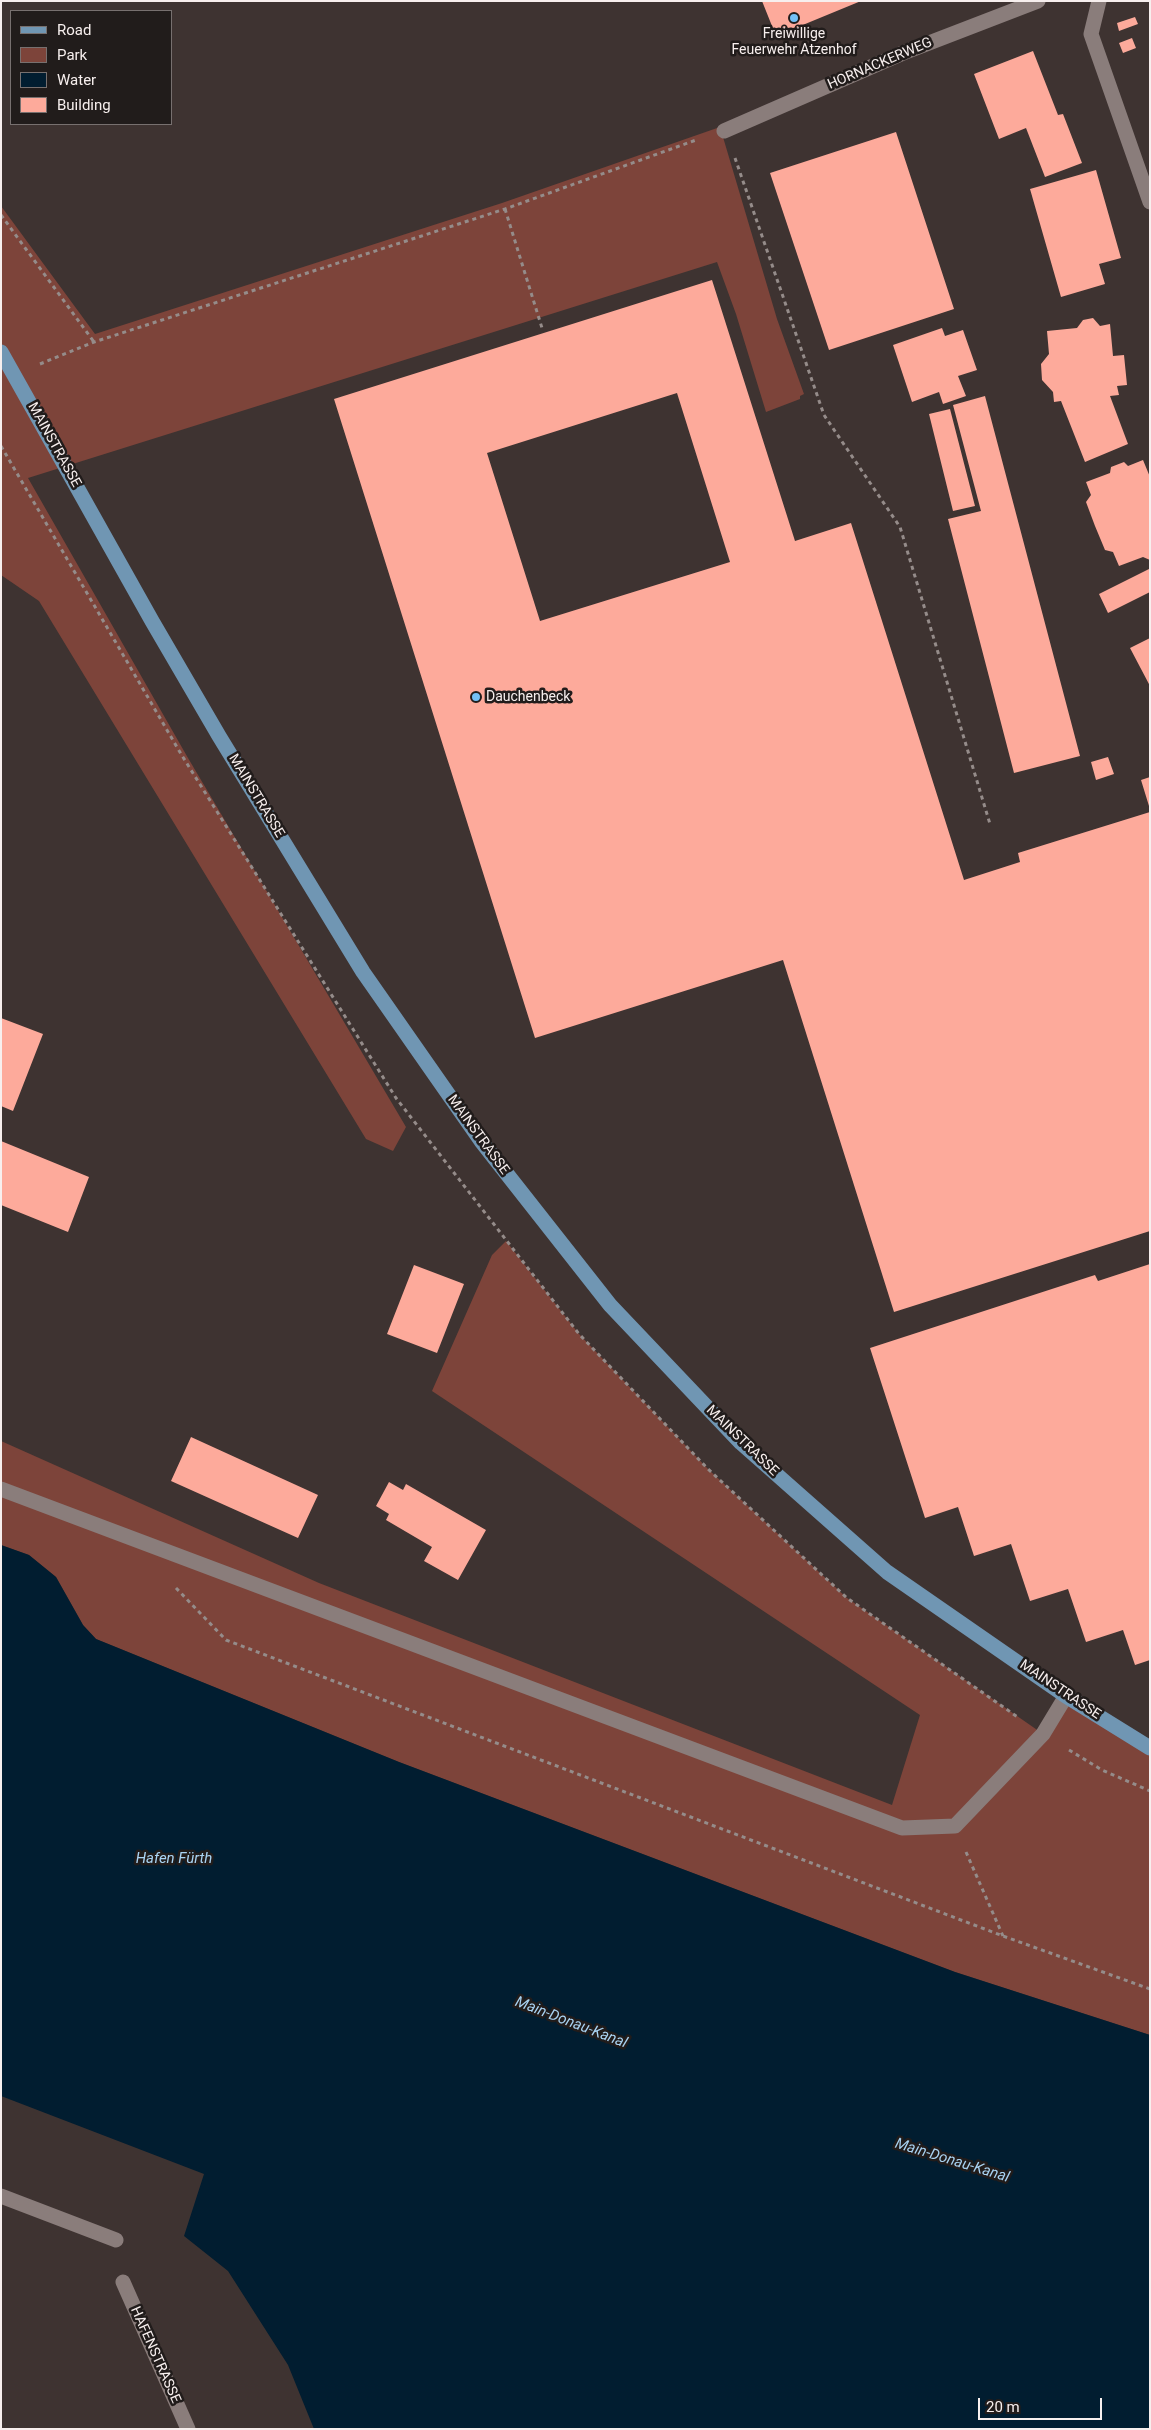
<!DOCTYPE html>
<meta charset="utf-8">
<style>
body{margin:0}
#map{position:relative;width:1151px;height:2430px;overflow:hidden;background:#3e3331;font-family:Roboto,sans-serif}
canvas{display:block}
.frame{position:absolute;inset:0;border:2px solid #f7efee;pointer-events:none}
.legend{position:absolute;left:10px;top:10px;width:162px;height:115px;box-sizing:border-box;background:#211c1b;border:1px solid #77706f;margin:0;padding:6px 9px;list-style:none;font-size:15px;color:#f7efee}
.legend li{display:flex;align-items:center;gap:10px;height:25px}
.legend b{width:25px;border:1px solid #77706f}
.scale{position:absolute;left:978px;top:2398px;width:124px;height:22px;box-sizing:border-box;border:2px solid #f7efee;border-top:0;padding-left:6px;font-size:15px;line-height:18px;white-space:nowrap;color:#f7efee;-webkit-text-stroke:4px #211c1b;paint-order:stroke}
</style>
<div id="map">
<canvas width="1151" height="2430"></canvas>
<div class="frame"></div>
<ul class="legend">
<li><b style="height:6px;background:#7096b3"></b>Road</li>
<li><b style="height:14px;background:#7d443a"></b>Park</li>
<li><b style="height:14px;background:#011d30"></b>Water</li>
<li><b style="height:14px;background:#fdaa9b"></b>Building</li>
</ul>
<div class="scale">20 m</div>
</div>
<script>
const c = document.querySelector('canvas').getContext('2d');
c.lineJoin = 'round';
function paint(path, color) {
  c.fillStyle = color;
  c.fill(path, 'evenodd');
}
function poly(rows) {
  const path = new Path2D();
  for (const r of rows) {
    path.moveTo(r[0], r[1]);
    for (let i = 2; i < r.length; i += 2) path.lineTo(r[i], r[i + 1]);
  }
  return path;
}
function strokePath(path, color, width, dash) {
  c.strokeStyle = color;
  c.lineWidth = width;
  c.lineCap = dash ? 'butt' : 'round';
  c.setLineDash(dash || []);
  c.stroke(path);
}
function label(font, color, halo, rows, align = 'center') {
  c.font = font + ' Roboto,sans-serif';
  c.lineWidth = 5;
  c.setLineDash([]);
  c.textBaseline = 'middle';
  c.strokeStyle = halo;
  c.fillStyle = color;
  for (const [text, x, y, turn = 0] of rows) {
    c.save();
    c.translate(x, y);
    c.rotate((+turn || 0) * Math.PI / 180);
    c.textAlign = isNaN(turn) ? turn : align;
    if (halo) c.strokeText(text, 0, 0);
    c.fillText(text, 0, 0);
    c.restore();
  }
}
const green = poly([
 [720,127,777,319,804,394,800,396,800,399,766,412,736,314,717,262,28,478,188,758,406,1127,393,1151,366,1139,39,601,1,575,1,206,95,334,502,203],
 [506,1241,579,1334,708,1469,847,1598,1043,1734,1066,1696,1150,1748,1150,2035,955,1972,399,1762,96,1639,83,1625,56,1577,29,1555,1,1545,1,1441,319,1583,892,1805,920,1715,432,1391,492,1255]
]);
const water = poly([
 [1,1545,29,1555,56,1577,83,1625,96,1639,399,1762,955,1972,1150,2035,1150,2429,314,2429,288,2365,228,2271,184,2236,204,2174,1,2096]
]);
const building = poly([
 [762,1,861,1,776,36],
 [1135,17,1138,24,1119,31,1117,23],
 [1132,38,1136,48,1123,53,1119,43],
 [1033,51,1058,115,1063,114,1082,163,1045,177,1026,128,999,139,974,74],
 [896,132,954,309,829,350,770,173],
 [1096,170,1121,258,1099,264,1105,284,1061,297,1030,189],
 [712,280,795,541,851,523,964,880,1020,862,1018,853,1150,812,1150,1231,894,1312,783,960,535,1038,334,399],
 [677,393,730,562,540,621,487,453],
 [1093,318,1100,326,1110,324,1113,356,1124,355,1127,385,1117,386,1119,395,1110,396,1128,444,1085,462,1061,401,1054,402,1053,392,1042,380,1041,364,1049,354,1047,331,1077,328,1083,320],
 [942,328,945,336,963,330,977,370,958,376,966,396,943,404,939,392,912,402,893,345],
 [985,396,1080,756,1014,773,948,519,981,511,953,405],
 [950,409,975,506,953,511,929,414],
 [1143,460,1150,477,1150,560,1143,557,1119,566,1113,552,1105,550,1095,526,1086,502,1091,495,1086,482,1110,473,1111,467,1124,462,1128,466],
 [1149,569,1150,592,1108,613,1099,594],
 [1150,638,1150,686,1130,648],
 [1108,757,1114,774,1096,780,1091,762],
 [1150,777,1150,806,1149,806,1141,780],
 [1,1018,43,1034,13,1111,1,1106],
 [1,1141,89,1177,68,1232,1,1205],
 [1150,1264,1150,1660,1135,1665,1123,1630,1086,1642,1068,1589,1030,1601,1011,1544,974,1556,958,1507,925,1518,870,1348,1095,1275,1098,1281],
 [414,1265,464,1284,437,1353,387,1334],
 [191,1437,318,1495,298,1538,171,1481],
 [389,1482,403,1490,406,1484,486,1530,458,1580,424,1561,432,1547,386,1520,389,1514,376,1506]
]);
const path = poly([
 [735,158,824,415,900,527,990,824],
 [505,209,542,328],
 [1,215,94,342],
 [40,364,94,342,505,209,696,140],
 [1,446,181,754,396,1098,579,1334,708,1469,847,1598,1019,1718],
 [176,1588,226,1640,1003,1936,1150,1989],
 [1069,1750,1102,1770,1150,1791],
 [966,1852,1003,1936]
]);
const minor = poly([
 [1099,1,1091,34,1150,202],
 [724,131,903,53,1038,1],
 [1,1489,902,1828,955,1826,1043,1734,1066,1696],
 [1,2196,116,2240],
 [123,2282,188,2429]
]);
const major = poly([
 [1,352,152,621,219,736,363,972,481,1141,610,1305,741,1443,887,1572,1066,1696,1150,1748]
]);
const markers = [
 [794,18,5,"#74c0f6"],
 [476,697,5,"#74c0f6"]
];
const poiNames = [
 ["Freiwillige",794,34],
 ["Feuerwehr Atzenhof",794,50],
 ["Dauchenbeck",486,697,"left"]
];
const streetNames = [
 ["HORNACKERWEG",880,64,-23],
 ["MAINSTRASSE",54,445,61],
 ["MAINSTRASSE",256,796,59],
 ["MAINSTRASSE",478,1135,54],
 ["MAINSTRASSE",742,1441,44],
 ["MAINSTRASSE",1060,1690,34],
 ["HAFENSTRASSE",155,2355,66]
];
const waterNames = [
 ["Hafen Fürth",174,1859],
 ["Main-Donau-Kanal",571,2023,21],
 ["Main-Donau-Kanal",952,2161,17]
];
paint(green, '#7d443a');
paint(water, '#011d30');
paint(building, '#fdaa9b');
strokePath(path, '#958c8a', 3, [4, 4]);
strokePath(minor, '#8a7d7b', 15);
strokePath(major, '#7096b3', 15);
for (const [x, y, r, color] of markers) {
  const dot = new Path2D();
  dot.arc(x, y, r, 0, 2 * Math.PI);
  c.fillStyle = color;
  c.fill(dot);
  strokePath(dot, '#211c1b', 2);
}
label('14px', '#f7efee', '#211c1b', poiNames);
label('14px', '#f7efee', '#211c1b', streetNames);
label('italic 15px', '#a9d3f2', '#211c1b', waterNames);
</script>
